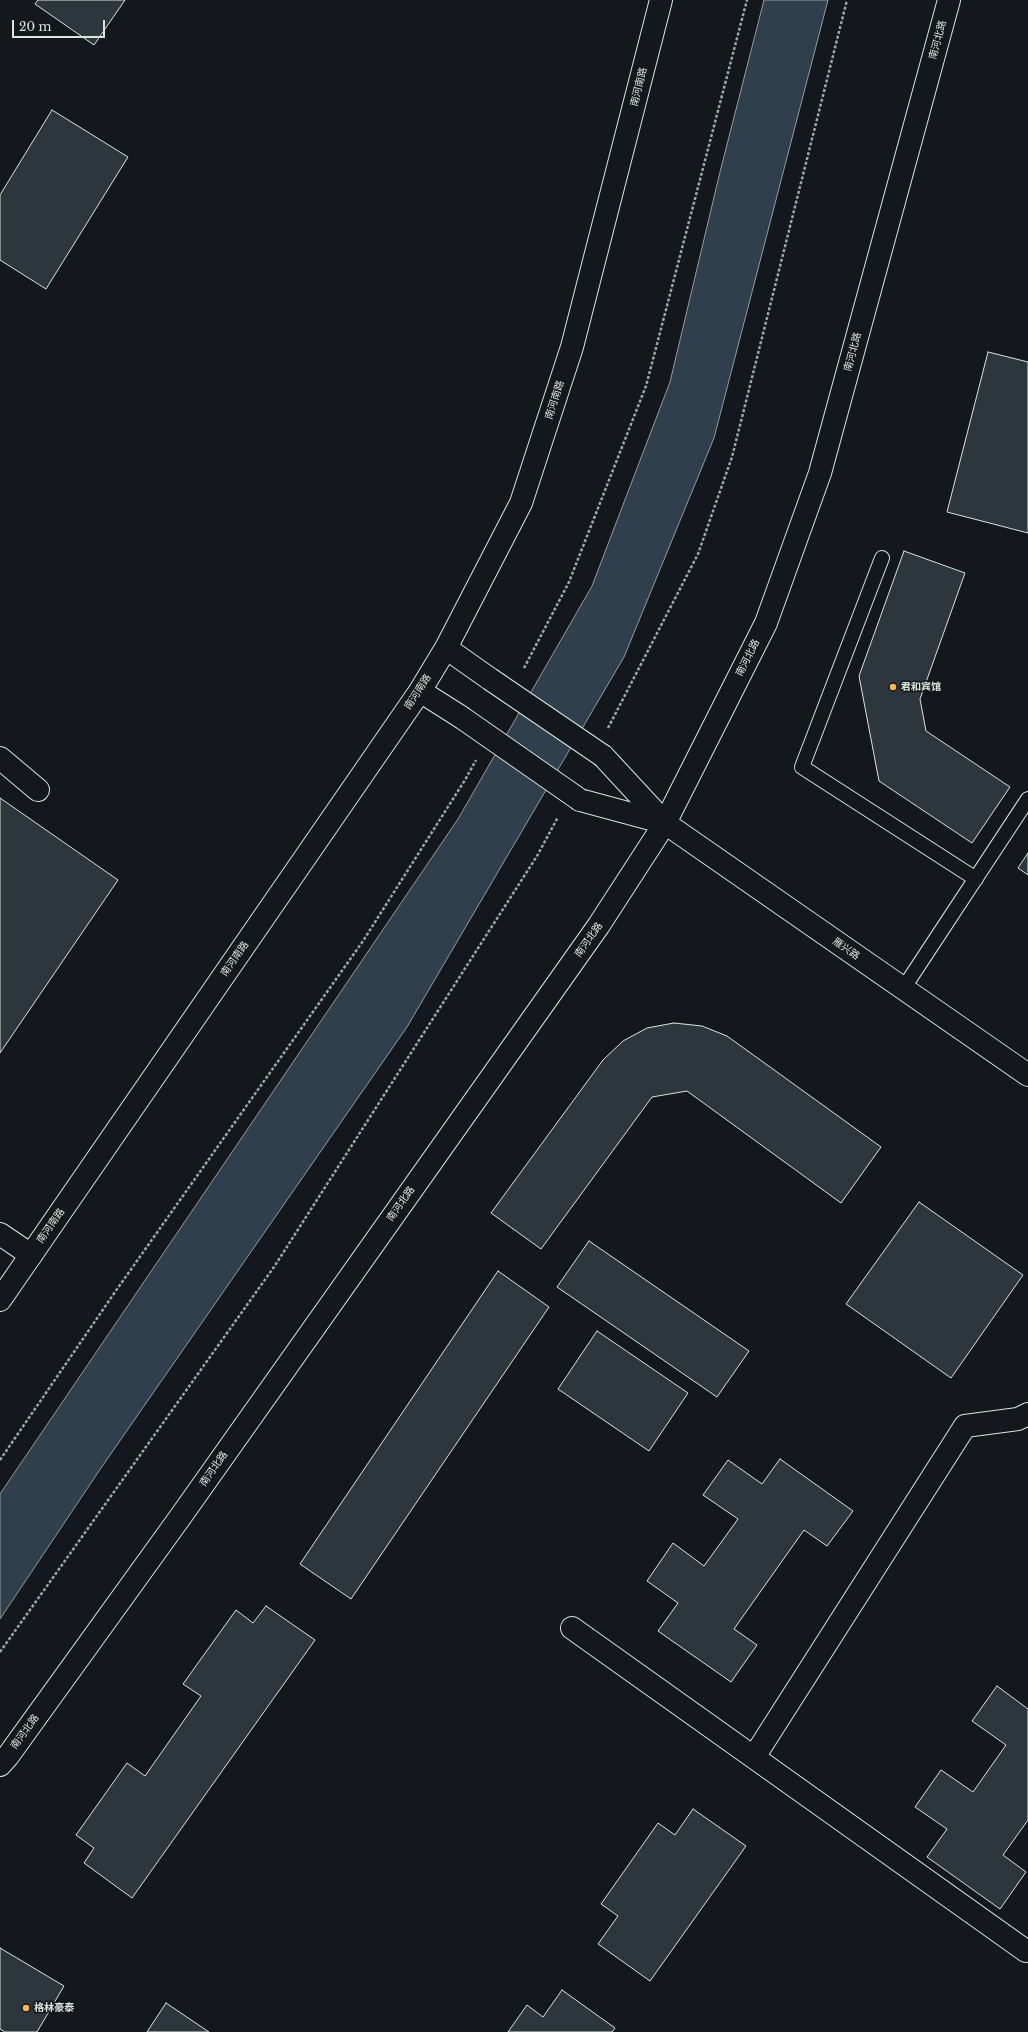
<!DOCTYPE html>
<meta charset="utf-8">
<style>
body{margin:0}
#map{position:relative;width:1028px;height:2032px;overflow:hidden;background:#14181c;font-family:"Libre Baskerville",serif}
canvas{display:block}
.scale{position:absolute;left:12px;top:20px;width:93px;height:18px;box-sizing:border-box;border:2px solid #d8e6dc;border-top:0;padding-left:5px;font-size:12px;line-height:14px;white-space:nowrap;color:#d8e6dc;-webkit-text-stroke:3px #14181c;paint-order:stroke}
</style>
<div id="map">
<canvas width="1028" height="2032"></canvas>
<div class="scale">20 m</div>
</div>
<script>
const c = document.querySelector('canvas').getContext('2d');
c.lineJoin = 'round';
function paint(path, color) {
  c.fillStyle = color;
  c.fill(path, 'evenodd');
}
function poly(rows) {
  const path = new Path2D();
  for (const r of rows) {
    path.moveTo(r[0], r[1]);
    for (let i = 2; i < r.length; i += 2) path.lineTo(r[i], r[i + 1]);
  }
  return path;
}
function strokePath(path, color, width, dash) {
  c.strokeStyle = color;
  c.lineWidth = width;
  c.lineCap = dash ? 'butt' : 'round';
  c.setLineDash(dash || []);
  c.stroke(path);
}
function label(font, color, halo, rows, align = 'center') {
  c.font = font + ' "Libre Baskerville","Noto Sans SC",serif';
  c.lineWidth = 3;
  c.setLineDash([]);
  c.textBaseline = 'middle';
  c.strokeStyle = halo;
  c.fillStyle = color;
  for (const [text, x, y, turn = 0] of rows) {
    c.save();
    c.translate(x, y);
    c.rotate((+turn || 0) * Math.PI / 180);
    c.textAlign = isNaN(turn) ? turn : align;
    if (halo) c.strokeText(text, 0, 0);
    c.fillText(text, 0, 0);
    c.restore();
  }
}
const water = poly([
 [764,0,828,0,714,438,624,657,407,1027,101,1468,0,1619,0,1494,458,819,592,586,670,382,720,172,764,0]
]);
const building = poly([
 [38,0,125,0,94,45,35,4,38,0],
 [52,110,128,157,46,289,0,260,0,195,52,110],
 [988,352,1028,362,1028,533,947,512,988,352],
 [904,551,965,573,920,699,926,731,1010,787,972,843,879,781,859,676,904,551],
 [0,798,118,880,0,1053,0,798],
 [1028,853,1028,875,1018,868,1028,853],
 [674,1023,702,1026,727,1036,881,1147,841,1203,687,1091,652,1097,541,1249,491,1213,603,1060,623,1041,647,1028,674,1023],
 [919,1202,1023,1275,951,1378,846,1304,919,1202],
 [589,1241,749,1351,717,1397,557,1287,589,1241],
 [498,1271,549,1307,351,1599,300,1564,498,1271],
 [597,1331,688,1393,649,1451,558,1389,597,1331],
 [780,1459,853,1511,827,1546,804,1530,734,1629,757,1645,731,1682,658,1631,678,1603,647,1581,673,1543,704,1566,738,1519,703,1495,728,1460,762,1484,780,1459],
 [266,1606,315,1640,132,1898,84,1863,94,1848,76,1835,127,1763,145,1776,201,1696,183,1684,236,1610,253,1623,266,1606],
 [997,1686,1028,1709,1028,1820,1003,1855,1026,1872,1000,1909,927,1857,947,1829,915,1807,941,1770,973,1792,1006,1745,972,1721,997,1686],
 [693,1809,746,1846,650,1981,598,1944,618,1916,601,1904,658,1823,675,1835,693,1809],
 [0,1948,64,1986,37,2032,5,2032,0,2029,0,1948],
 [562,1990,615,2028,612,2032,508,2032,527,2005,543,2017,562,1990],
 [166,2003,209,2032,147,2032,166,2003]
]);
const path = poly([
 [524,668,569,582,646,386,747,0],
 [608,728,698,554,732,457,847,0],
 [0,1460,115,1292,363,941,465,780,476,760],
 [0,1652,274,1267,537,856,558,817]
]);
const lane = poly([
 [882,558,802,767,976,879],
 [903,989,1028,799]
]);
const street = poly([
 [0,758,38,790],
 [0,1234,31,1255],
 [572,1628,1026,1951],
 [754,1757,965,1426,1018,1419,1028,1414]
]);
const secondary = poly([
 [446,648,490,679],
 [420,691,461,717],
 [603,756,665,823,1028,1075],
 [580,800,665,823],
 [0,1300,420,691,446,648,521,503,572,347,661,0],
 [0,1765,8,1756,181,1516,599,925,665,823,766,623,820,473,949,0]
]);
const secondaryBridge = poly([
 [490,679,603,756],
 [461,717,580,800]
]);
const markers = [
 [893,687,4,"#ffb74d"],
 [26,2008,4,"#ffb74d"]
];
const streetNames = [
 ["南河北路",938,40,-75],
 ["南河南路",639,87,-76],
 ["南河北路",853,352,-75],
 ["南河南路",555,400,-72],
 ["南河北路",748,658,-63],
 ["南河南路",418,692,-57],
 ["南河北路",589,940,-55],
 ["雁兴路",846,949,35],
 ["南河南路",235,959,-55],
 ["南河北路",401,1204,-55],
 ["南河南路",51,1226,-55],
 ["南河北路",214,1469,-55],
 ["南河北路",25,1732,-54]
];
const poiNames = [
 ["君和宾馆",901,687],
 ["格林豪泰",34,2008]
];
paint(water, '#2f3f4d');
strokePath(water, '#939e99', 1);
paint(building, '#2c363c');
strokePath(building, '#d8e6dc', 1);
strokePath(lane, '#d8e6dc', 16);
strokePath(street, '#d8e6dc', 24);
strokePath(secondary, '#d8e6dc', 24);
strokePath(path, '#9da8a2', 2.5, [3, 2]);
strokePath(lane, '#14181c', 14);
strokePath(street, '#14181c', 22);
strokePath(secondary, '#14181c', 22);
strokePath(secondaryBridge, '#d8e6dc', 24, []);
strokePath(secondaryBridge, '#14181c', 22);
for (const [x, y, r, color] of markers) {
  const dot = new Path2D();
  dot.arc(x, y, r, 0, 2 * Math.PI);
  c.fillStyle = color;
  c.fill(dot);
  strokePath(dot, '#14181c', 1.5);
}
label('10px', '#d8e6dc', '#14181c', streetNames);
label('bold 10px', '#d8e6dc', '#14181c', poiNames, 'left');
</script>
